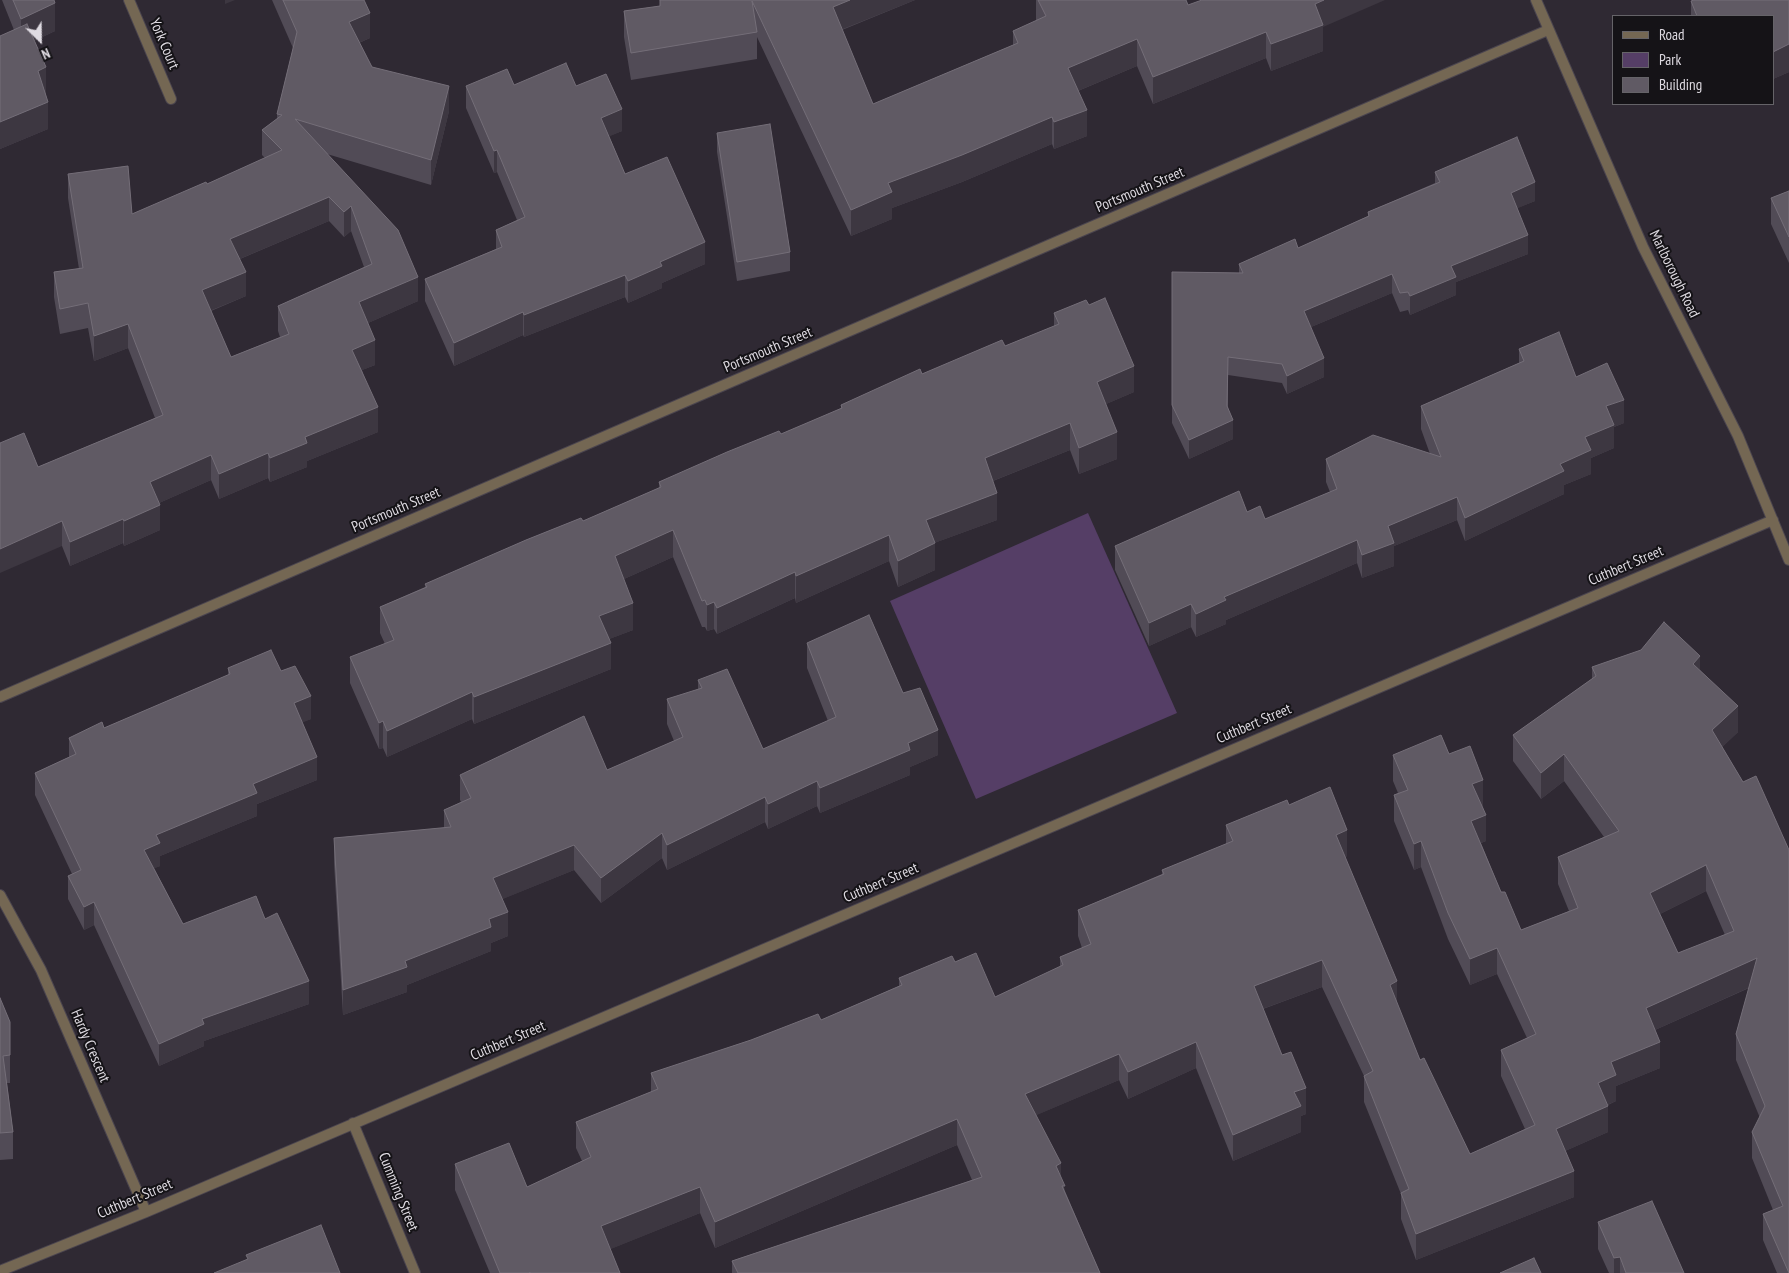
<!DOCTYPE html>
<style>
body{margin:0}
#map{position:relative;width:1789px;height:1273px;overflow:hidden;background:#2f2933;font-family:"PT Sans Narrow",sans-serif}
canvas{display:block}
.legend{position:absolute;left:1612px;top:15px;width:162px;height:90px;box-sizing:border-box;background:#151317;border:1px solid #656368;margin:0;padding:6px 9px;list-style:none;font-size:15px;color:#dedae1}
.legend li{display:flex;align-items:center;gap:10px;height:25px}
.legend b{width:25px;border:1px solid #656368}
.north{position:absolute;left:15px;top:15px;width:50px;height:50px;-webkit-text-stroke:4px #151317;paint-order:stroke;rotate:157deg;font-size:14px;font-weight:700;line-height:20px;text-align:center;color:#dedae1}
.north::after{content:'';display:block;margin:auto;width:18px;height:22px;background:#dedae1;clip-path:polygon(50% 0,100% 100%,50% 72%,0 100%)}
</style>
<div id="map">
<canvas width="1789" height="1273"></canvas>
<ul class="legend">
<li><b style="height:6px;background:#746753"></b>Road</li>
<li><b style="height:14px;background:#553e66"></b>Park</li>
<li><b style="height:14px;background:#605a64"></b>Building</li>
</ul>
<div class="north">N</div>
</div>
<script>
const ctx = document.querySelector('canvas').getContext('2d');
ctx.lineJoin = 'round';
function fillPath(path, color) { ctx.fillStyle = color; ctx.fill(path, 'evenodd'); }
const toPath = rows => new Path2D(rows.map(r => 'M' + r).join(''));
function strokePath(path, color, width, dash) { ctx.strokeStyle = color; ctx.lineWidth = width; ctx.lineCap = dash ? 'butt' : 'round'; ctx.setLineDash(dash || []); ctx.stroke(path); }
function drawText(font, color, halo, rows, align = 'center') {
  ctx.font = font + ' "PT Sans Narrow",sans-serif'; ctx.lineWidth = 4; ctx.setLineDash([]); ctx.textBaseline = 'middle'; ctx.strokeStyle = halo; ctx.fillStyle = color; for (const [text, x, y, turn = 0] of rows) {
    ctx.save(); ctx.translate(x, y); ctx.rotate((+turn || 0) * Math.PI / 180); ctx.textAlign = isNaN(turn) ? turn : align; if (halo) ctx.strokeText(text, 0, 0); ctx.fillText(text, 0, 0); ctx.restore();
  }
}
const green = toPath([
 [1088,513,1177,713,976,799,890,601]
]);
const street = toPath([
 [129,0,171,99],
 [1536,0,1643,247,1738,436,1789,560],
 [0,697,1548,30],
 [0,895,41,970,146,1212],
 [353,1123,415,1273],
 [0,1271,146,1212,1773,520]
]);
const wall = toPath([
 [2,0,54,0,55,31,34,41,46,95,48,129,0,149,0,36,14,30],
 [272,0,364,0,370,38,359,43,372,67,449,111,431,185,327,154,418,301,368,323,375,365,362,370,378,432,307,461,307,467,270,482,268,478,219,499,211,480,159,503,160,530,124,546,123,543,70,566,62,546,38,467,155,418,128,348,94,361,88,328,60,334,54,297,54,272,79,269,68,198,68,174,132,214,207,184,265,158,262,155,262,130,277,119,277,114,293,48],
 [329,221,344,237,351,231,364,267,278,306,278,331,280,337,231,357,211,311,246,296,240,259],
 [660,0,915,0,842,30,873,104,1013,45,1013,31,1036,21,1036,0,1186,0,1188,5,1323,27,1323,51,1271,71,1266,58,1153,104,1137,66,1078,91,1087,136,1054,149,1052,144,962,182,892,208,892,219,851,236,757,37,757,59,631,80,624,37,624,11,660,6],
 [1789,0,1789,72,1773,79,1773,16,1691,16,1691,1],
 [466,86,576,86,622,131,609,136,625,174,705,264,662,283,662,288,628,303,625,297,524,337,523,335,454,366,425,301,425,279,496,249,496,230,517,220,497,172,494,173,466,108],
 [717,133,790,252,790,271,737,281,717,152],
 [1435,172,1535,201,1517,208,1528,254,1456,282,1456,295,1410,315,1408,310,1400,312,1392,293,1311,327,1324,377,1287,394,1282,383,1228,375,1228,407,1233,439,1189,459,1172,423,1172,272,1239,273,1239,264,1298,248,1368,216,1368,212,1435,183],
 [1789,191,1789,263,1771,224,1771,198],
 [1054,313,1134,392,1106,404,1117,459,1079,474,1070,450,993,481,997,520,934,543,935,570,898,587,889,561,796,603,795,598,717,634,714,629,707,631,705,627,702,627,673,557,624,579,633,630,609,639,611,669,474,724,472,719,387,757,383,748,379,749,350,683,350,657,385,644,380,633,380,607,425,587,425,584,583,521,659,488,659,482,781,434,841,409,841,405,922,374,1005,346,1054,326],
 [1519,349,1576,377,1624,423,1614,427,1614,448,1591,458,1591,474,1564,485,1564,494,1465,541,1457,520,1394,546,1394,566,1362,578,1357,563,1226,620,1226,624,1196,637,1191,627,1149,646,1115,570,1115,546,1247,512,1265,519,1330,492,1326,482,1326,459,1430,454,1421,429,1421,406,1519,363],
 [807,643,903,693,938,755,910,767,910,775,820,813,817,806,768,829,765,822,667,870,662,858,601,903,574,870,502,899,508,936,491,943,491,951,407,985,407,992,343,1015,334,863,334,838,444,828,444,810,461,802,460,800,460,775,607,770,674,741,667,724,667,699,698,690,698,680,763,749,828,721,807,668],
 [1592,667,1700,670,1738,732,1722,747,1743,782,1789,1273,1777,1273,1763,1240,1763,1214,1773,1210,1752,1158,1752,1132,1760,1118,1736,1060,1736,1034,1749,988,1655,1030,1660,1068,1616,1086,1616,1101,1608,1105,1608,1132,1565,1151,1574,1197,1416,1260,1401,1219,1401,1194,1364,1102,1364,1076,1322,987,1263,1009,1306,1114,1301,1116,1301,1132,1233,1161,1196,1068,1128,1099,1119,1080,1036,1115,1061,1177,1065,1191,1100,1273,732,1273,732,1261,972,1180,957,1145,715,1248,700,1213,610,1249,620,1273,490,1273,455,1190,455,1164,527,1187,582,1161,576,1148,576,1122,651,1092,651,1073,821,1020,899,986,899,978,955,962,995,997,1060,967,1060,957,1082,948,1078,936,1078,910,1162,874,1162,870,1226,844,1226,825,1289,805,1347,856,1345,857,1397,1004,1420,1060,1470,1154,1525,1129,1501,1076,1501,1050,1527,1038,1497,974,1470,985,1448,939,1421,867,1414,870,1394,821,1394,795,1398,793,1393,781,1393,755,1449,754,1483,806,1482,806,1486,841,1481,843,1501,892,1521,930,1569,911,1558,884,1558,857,1604,837,1564,781,1541,799,1513,761,1513,735,1592,679],
 [1706,891,1725,935,1678,953,1660,914],
 [228,668,281,671,311,719,302,722,317,780,257,804,257,816,160,856,160,866,154,868,183,924,265,919,309,1004,204,1041,204,1046,159,1066,94,925,84,930,68,899,68,876,72,874,35,795,35,773,69,757,69,738,104,728,228,675],
 [0,998,10,1022,10,1083,7,1083,13,1132,13,1159,0,1160],
 [1598,1222,1684,1273,1609,1273,1598,1249]
]);
const shadedWall = toPath([
 [225,0,235,0,225,4],
 [850,0,915,0,833,33,833,7],
 [1324,0,1385,0,1323,27,1323,51,1271,71,1271,44,1315,4],
 [55,3,55,31,21,47,21,19],
 [370,13,370,38,349,47,349,22],
 [1266,32,1266,58,1153,104,1153,77],
 [1137,39,1137,66,1068,95,1068,68],
 [1789,44,1789,72,1773,79,1773,52],
 [46,67,46,95,38,71],
 [449,86,449,111,431,185,431,160],
 [48,102,48,129,0,149,0,122],
 [622,109,622,131,601,140,601,118],
 [1087,110,1087,136,1054,149,1054,122],
 [1052,117,1052,144,962,182,892,208,892,219,851,236,851,210,888,183],
 [497,150,497,172,494,173,494,151],
 [1535,182,1535,201,1511,211,1511,193],
 [329,197,329,221,230,263,230,239],
 [351,206,351,231,344,237,344,212],
 [1528,235,1528,254,1456,282,1456,295,1410,315,1410,296,1451,266],
 [705,242,705,264,662,283,662,288,628,303,628,281,660,262],
 [246,272,246,296,202,314,202,290],
 [1392,274,1392,293,1304,330,1304,311],
 [625,275,625,297,524,337,524,315],
 [418,277,418,301,359,327,359,302],
 [523,312,523,335,454,366,454,343],
 [128,324,128,348,94,361,94,336],
 [375,340,375,365,352,374,352,350],
 [1324,358,1324,377,1287,394,1287,376],
 [1134,366,1134,392,1097,408,1097,382],
 [1624,400,1624,423,1614,427,1614,448,1591,458,1591,474,1564,485,1564,494,1465,541,1465,518,1560,464,1585,437,1606,406],
 [378,407,378,432,307,461,307,467,270,482,270,458,305,437],
 [1233,420,1233,439,1189,459,1189,440],
 [1070,423,1070,450,985,484,985,458],
 [1117,432,1117,459,1079,474,1079,448],
 [268,453,268,478,219,499,219,474],
 [211,455,211,480,150,507,150,482],
 [997,493,997,520,926,546,926,520],
 [1457,497,1457,520,1394,546,1394,566,1362,578,1362,555,1388,526],
 [160,505,160,530,124,546,124,521],
 [123,519,123,543,70,566,70,542],
 [62,521,62,546,0,573,0,549],
 [673,530,673,557,615,583,615,556],
 [889,535,889,561,796,603,796,576],
 [1357,540,1357,563,1226,620,1226,624,1196,637,1196,614,1224,597],
 [935,543,935,570,898,587,898,561],
 [795,572,795,598,717,634,717,608],
 [714,602,714,629,707,631,707,605],
 [633,603,633,630,599,643,599,616],
 [1191,604,1191,627,1149,646,1149,623],
 [611,643,611,669,474,724,474,697],
 [1700,656,1700,682,1693,664],
 [472,692,472,719,387,757,387,731],
 [311,696,311,719,294,726,294,703],
 [1738,706,1738,732,1712,757,1712,730],
 [383,721,383,748,379,749,379,723],
 [938,730,938,755,910,767,910,775,820,813,820,788,908,743],
 [1564,754,1564,781,1541,799,1541,773],
 [317,757,317,780,257,804,257,816,160,856,160,866,144,873,144,850,156,835,253,784],
 [1483,780,1483,806,1472,810,1472,784],
 [817,781,817,806,768,829,768,804],
 [765,797,765,822,667,870,667,845],
 [1486,815,1486,841,1471,847,1471,821],
 [1347,830,1347,856,1336,861,1336,835],
 [662,833,662,858,601,903,601,878],
 [1421,841,1421,867,1414,870,1414,844],
 [574,845,574,870,493,903,493,878],
 [1706,865,1706,891,1650,919,1650,893],
 [94,902,94,925,84,930,84,907],
 [508,912,508,936,491,943,491,951,407,985,407,992,343,1015,343,990,405,961,489,919],
 [1497,948,1497,974,1470,985,1470,959],
 [1757,958,1757,984,1646,1034,1646,1008],
 [1322,960,1322,987,1254,1012,1254,986],
 [309,981,309,1004,204,1041,204,1046,159,1066,159,1044,202,1019],
 [1397,981,1397,1008,1390,985],
 [1196,1042,1196,1068,1128,1099,1128,1072],
 [1660,1042,1660,1068,1616,1086,1616,1101,1598,1109,1598,1083,1611,1062],
 [1119,1054,1119,1080,1025,1120,1025,1094],
 [1306,1088,1306,1114,1301,1116,1301,1132,1233,1161,1233,1135,1294,1092],
 [1608,1106,1608,1132,1556,1155,1556,1129],
 [957,1119,957,1145,715,1248,715,1222],
 [1061,1163,1061,1189,1056,1166],
 [1574,1171,1574,1197,1416,1260,1416,1234],
 [700,1187,700,1213,601,1253,601,1226],
 [1620,1257,1620,1273,1614,1273,1614,1258]
]);
const building = toPath([
 [13,0,54,0,55,3,21,19,13,0],
 [283,0,364,0,370,13,349,22,372,67,449,86,431,160,295,119,398,230,418,277,359,302,375,340,352,350,378,407,305,437,307,443,270,458,268,453,219,474,211,455,150,482,160,505,124,521,123,519,70,542,62,521,0,549,0,443,24,433,38,467,163,415,128,324,94,336,88,303,60,309,54,272,83,268,68,174,128,166,132,214,206,182,207,184,282,150,262,130,282,115,277,114,297,32,283,0],
 [329,197,344,212,351,206,372,264,278,306,289,334,231,357,202,290,246,272,230,239,329,197],
 [660,0,850,0,833,7,873,104,1018,43,1013,31,1046,16,1038,0,1186,0,1188,5,1202,0,1324,0,1315,4,1323,25,1271,44,1266,32,1153,77,1137,39,1068,68,1087,110,1054,122,1052,117,962,155,888,183,892,192,851,210,752,1,757,32,631,53,624,11,660,6,660,0],
 [1694,0,1789,0,1789,44,1773,52,1773,16,1697,16,1691,1,1694,0],
 [27,24,46,67,38,71,48,102,0,122,0,36,27,24],
 [566,63,576,86,606,74,622,109,601,118,625,174,667,157,705,242,660,262,662,266,628,281,625,275,524,315,523,312,454,343,425,279,502,247,496,230,525,217,497,150,494,151,466,86,507,69,514,85,566,63],
 [770,124,790,252,737,262,717,133,770,124],
 [1517,137,1535,182,1511,193,1528,235,1451,266,1456,277,1410,296,1408,292,1400,293,1392,274,1304,311,1324,358,1287,376,1282,364,1228,357,1227,406,1233,420,1189,440,1172,405,1172,272,1243,273,1239,264,1295,239,1298,248,1369,216,1368,212,1440,182,1435,172,1517,137],
 [1789,191,1789,237,1771,198,1789,191],
 [1105,298,1134,366,1097,382,1117,432,1079,448,1070,423,985,458,997,493,926,520,935,543,898,561,889,535,796,576,795,572,717,608,714,602,707,605,705,600,702,601,673,530,615,556,633,603,599,616,611,643,474,697,472,692,387,731,383,721,379,723,350,657,394,640,380,607,427,587,425,584,526,540,581,518,583,521,661,487,659,482,727,452,779,431,781,434,842,408,841,405,920,369,922,374,1002,340,1005,346,1059,324,1054,313,1086,300,1089,305,1105,298],
 [1559,332,1576,377,1607,363,1624,400,1606,406,1614,425,1585,437,1591,450,1560,464,1564,471,1465,518,1457,497,1388,526,1394,543,1362,555,1357,540,1224,597,1226,600,1196,614,1191,604,1149,623,1115,546,1239,491,1247,512,1260,506,1265,519,1337,489,1326,459,1373,435,1441,457,1421,406,1524,361,1519,349,1559,332],
 [869,615,903,693,920,688,938,730,908,743,910,750,820,788,817,781,768,804,765,797,667,845,662,833,601,878,574,845,493,878,508,912,489,919,491,927,405,961,407,967,343,990,334,838,451,827,444,810,471,798,460,775,584,716,607,770,683,737,667,699,702,688,698,680,727,669,763,749,836,717,807,643,869,615],
 [1664,622,1700,656,1693,664,1738,706,1712,730,1743,782,1756,776,1789,850,1789,1273,1763,1214,1783,1206,1752,1132,1765,1106,1736,1034,1757,958,1646,1008,1660,1042,1611,1062,1616,1075,1598,1083,1608,1106,1556,1129,1574,1171,1416,1234,1401,1193,1409,1189,1364,1076,1373,1071,1322,960,1254,986,1282,1055,1291,1052,1306,1088,1294,1092,1301,1106,1233,1135,1196,1042,1128,1072,1119,1054,1025,1094,1061,1163,1056,1166,1065,1186,1062,1186,1100,1273,738,1273,732,1261,982,1177,957,1119,715,1222,700,1187,601,1226,620,1273,530,1273,530,1272,529,1273,500,1273,455,1164,509,1143,527,1187,591,1157,576,1122,658,1089,651,1073,751,1040,818,1014,821,1020,902,985,899,978,952,956,955,962,976,953,995,997,1063,965,1060,957,1091,944,1078,910,1164,874,1162,870,1233,841,1226,825,1287,800,1289,805,1330,787,1347,830,1336,835,1397,981,1390,985,1420,1060,1424,1058,1470,1154,1535,1125,1501,1050,1536,1034,1497,948,1470,959,1448,913,1421,841,1414,844,1394,795,1408,790,1393,755,1441,735,1449,754,1470,746,1483,780,1472,784,1486,815,1471,821,1501,892,1505,892,1521,930,1578,908,1558,857,1619,831,1564,754,1541,773,1513,735,1596,676,1592,667,1641,650,1664,622],
 [1706,865,1734,931,1678,953,1650,893,1706,865],
 [271,650,281,671,295,666,311,696,294,703,317,757,253,784,257,793,156,835,160,843,144,850,183,924,256,896,265,919,277,913,309,981,202,1019,204,1024,159,1044,94,902,84,907,68,876,81,870,35,773,76,754,69,738,102,722,104,728,230,674,228,668,271,650],
 [0,998,10,1022,10,1055,3,1056,13,1132,0,1133,0,998],
 [1652,1201,1684,1273,1626,1273,1620,1257,1614,1258,1598,1222,1652,1201],
 [321,1225,340,1273,214,1273,248,1259,246,1255,321,1225],
 [1534,1258,1541,1273,1500,1273,1534,1258]
]);
const streetNames = [
 ["York Court",164,44,67],
 ["Portsmouth Street",1140,190,-23],
 ["Marlborough Road",1674,274,64],
 ["Portsmouth Street",768,350,-23],
 ["Portsmouth Street",396,510,-23],
 ["Cuthbert Street",1626,566,-23],
 ["Cuthbert Street",1254,724,-23],
 ["Cuthbert Street",881,883,-23],
 ["Cuthbert Street",508,1041,-23],
 ["Hardy Crescent",90,1046,67],
 ["Cumming Street",398,1192,68],
 ["Cuthbert Street",135,1199,-23]
];
fillPath(green, '#553e66');
strokePath(street, '#4b454f', 12);
strokePath(street, '#746753', 10);
fillPath(wall, '#514b56');
fillPath(shadedWall, '#3d3741');
fillPath(building, '#605a64');
strokePath(building, '#746e78', 1);
drawText('15px', '#dedae1', '#151317', streetNames);
</script>
